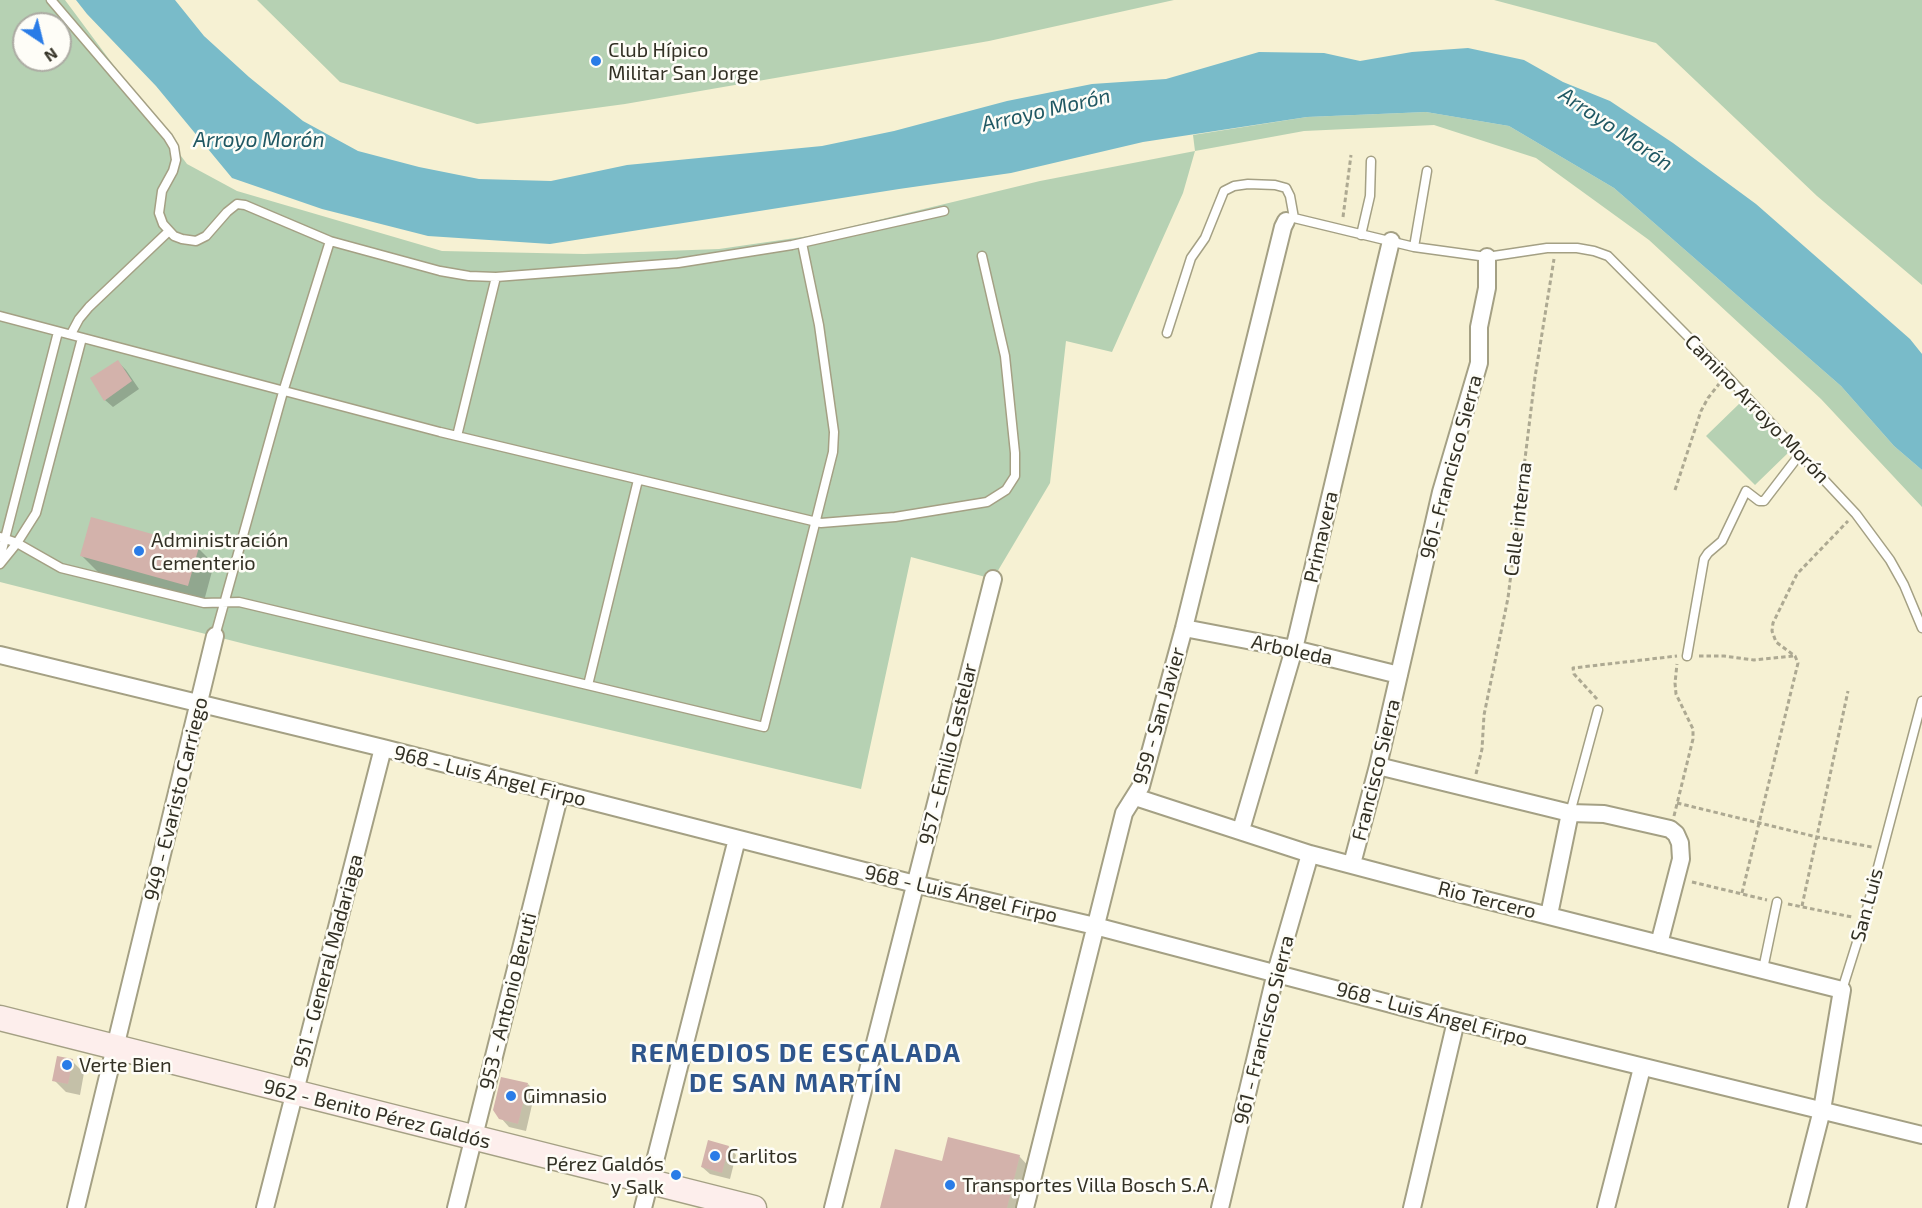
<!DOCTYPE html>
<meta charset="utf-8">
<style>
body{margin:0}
#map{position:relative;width:1922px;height:1208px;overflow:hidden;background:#f6f1d3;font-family:"Exo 2",sans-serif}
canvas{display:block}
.north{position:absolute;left:12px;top:12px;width:60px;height:60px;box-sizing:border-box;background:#fefdf7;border:2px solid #acaba3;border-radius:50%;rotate:145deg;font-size:16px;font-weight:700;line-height:24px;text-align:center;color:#323024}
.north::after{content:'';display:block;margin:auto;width:21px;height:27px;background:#2a7ce7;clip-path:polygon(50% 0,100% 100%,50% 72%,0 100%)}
</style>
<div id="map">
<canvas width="1922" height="1208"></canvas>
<div class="north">N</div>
</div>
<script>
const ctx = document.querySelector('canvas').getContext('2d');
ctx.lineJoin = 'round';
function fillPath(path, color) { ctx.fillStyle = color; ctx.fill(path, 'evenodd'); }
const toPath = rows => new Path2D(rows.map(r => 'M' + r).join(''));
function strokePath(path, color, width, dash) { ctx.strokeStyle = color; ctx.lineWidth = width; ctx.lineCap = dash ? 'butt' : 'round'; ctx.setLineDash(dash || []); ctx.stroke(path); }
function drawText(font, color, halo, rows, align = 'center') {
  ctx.font = font + ' "Exo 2",sans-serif'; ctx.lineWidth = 5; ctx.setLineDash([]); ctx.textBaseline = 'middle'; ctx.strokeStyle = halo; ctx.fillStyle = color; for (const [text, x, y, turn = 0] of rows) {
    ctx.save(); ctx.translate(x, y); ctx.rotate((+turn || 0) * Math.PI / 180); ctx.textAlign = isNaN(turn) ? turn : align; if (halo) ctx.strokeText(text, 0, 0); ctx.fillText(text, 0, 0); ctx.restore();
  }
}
const green = toPath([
 [0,0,65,0,187,164,237,191,442,251,584,254,719,249,816,235,1040,181,1195,151,1193,135,1307,117,1426,112,1509,126,1614,188,1841,386,1894,446,1922,470,1922,507,1821,399,1649,240,1536,158,1434,125,1304,131,1195,151,1183,193,1112,352,1066,341,1050,483,993,579,911,557,861,789,253,646,0,582],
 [24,24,60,24,60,60,24,60],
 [257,0,1174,0,989,41,625,104,477,124,340,82],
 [1494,0,1922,0,1922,285,1817,196,1656,43],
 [1741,402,1790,451,1755,485,1706,436]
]);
const water = toPath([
 [76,0,175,0,204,36,249,77,303,121,358,151,419,167,479,179,551,181,627,165,822,146,894,131,1007,101,1092,84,1166,79,1259,52,1324,53,1360,61,1412,52,1468,48,1524,60,1563,82,1610,101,1673,143,1756,204,1910,339,1922,354,1922,470,1894,446,1841,386,1614,188,1509,126,1426,112,1307,117,1143,142,1011,173,899,189,550,244,428,236,322,209,232,178,156,86,87,14]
]);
const shadow = toPath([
 [118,362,126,370,139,389,113,407,105,400],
 [198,548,214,564,204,601,98,572,82,556],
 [72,1061,84,1073,80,1095,66,1092,54,1080],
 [528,1084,535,1092,526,1131,509,1127,501,1118],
 [729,1147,736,1155,730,1179,710,1174,702,1167],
 [1019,1156,1035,1173,1027,1208,882,1208,944,1163]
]);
const building = toPath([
 [118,360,132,381,104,401,90,378],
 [91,517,199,547,188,586,80,556],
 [57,1056,73,1059,68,1084,52,1081],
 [501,1077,528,1083,518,1124,499,1119,493,1110],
 [948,1137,1020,1155,1007,1208,880,1208,895,1149,942,1161],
 [708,1140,729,1146,722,1173,701,1167]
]);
const path = toPath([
 [1343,217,1351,155],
 [1675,490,1701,411,1708,398,1719,384],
 [1699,656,1724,656,1754,660,1793,656],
 [1597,699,1574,674,1573,668,1677,656],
 [1476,774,1482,749,1484,715,1508,598,1535,377,1554,259],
 [1677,803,1817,837,1872,847],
 [1674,816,1693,739,1693,729,1676,694,1675,683,1677,664],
 [1692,882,1767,900],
 [1742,893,1798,663,1795,656,1776,642,1772,631,1773,623,1797,574,1848,521],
 [1788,904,1852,917],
 [1802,906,1848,691]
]);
const lane = toPath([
 [51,0,168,137,174,147,176,160,173,171,162,191,159,213,163,224,174,236,182,239,196,241,206,236,227,212,237,204,245,205,330,241,283,392,215,636],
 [1286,221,1294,218,1414,247,1487,257,1547,248,1577,248,1594,251,1608,256,1726,375,1856,514,1890,560,1904,585,1922,628],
 [1361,235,1370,196,1371,161],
 [330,241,440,271,469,276,496,277,678,263,792,245,944,211],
 [1414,247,1427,171],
 [0,316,440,432,821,523,895,517,987,502,1006,490,1015,476,1015,453,1005,356,982,256],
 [1167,333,1191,258,1205,238,1224,191,1234,186,1248,184,1275,185,1286,188,1290,196,1294,218],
 [71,334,79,319,89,307,169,231],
 [457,436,496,277],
 [0,537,17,543,61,568,204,603,239,602,764,727,833,452,834,432,819,325,802,243],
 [0,558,58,332],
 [0,564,17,543,36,513,82,338],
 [1687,656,1704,559,1708,553,1722,541,1746,491,1759,501,1764,501,1800,454],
 [588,685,638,480],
 [1570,813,1598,710],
 [1763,969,1777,902],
 [1842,990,1864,920,1922,701]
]);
const street = toPath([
 [1184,628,1294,649,1399,675],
 [0,655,383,748,915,884,1095,926,1456,1021,1922,1135],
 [1378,766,1570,813,1604,814,1670,829,1676,834,1680,843,1681,859,1659,944],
 [1135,797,1310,854,1454,892,1842,990,1822,1110,1797,1208],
 [1241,830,1294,649,1391,241],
 [1352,864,1378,766,1441,492,1479,363,1479,327,1487,288,1487,257],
 [1549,915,1570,813],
 [76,1208,215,636],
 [265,1208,383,748],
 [456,1208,560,793],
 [643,1208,737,839],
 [833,1208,993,579],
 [1025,1208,1124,813,1141,786,1184,628,1283,227,1286,221],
 [1220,1208,1276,972,1310,854],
 [1412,1208,1456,1021],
 [1606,1208,1642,1068]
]);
const secondary = toPath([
 [0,1018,754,1208]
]);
const markers = [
 [596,61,6,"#2a7ce7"],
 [139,551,6,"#2a7ce7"],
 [67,1065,6,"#2a7ce7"],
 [511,1096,6,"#2a7ce7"],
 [715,1156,6,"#2a7ce7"],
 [676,1175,6,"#2a7ce7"],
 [950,1185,6,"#2a7ce7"]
];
const poiNames = [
 ["Club Hípico",608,50],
 ["Militar San Jorge",608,73],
 ["Administración",151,540],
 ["Cementerio",151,563],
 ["Verte Bien",79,1065],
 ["Gimnasio",523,1096],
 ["Carlitos",727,1156],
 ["Pérez Galdós",664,1164,"right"],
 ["y Salk",664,1187,"right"],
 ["Transportes Villa Bosch S.A.",962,1185]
];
const streetNames = [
 ["Camino Arroyo Morón",1757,409,46],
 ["961- Francisco Sierra",1451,467,-75],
 ["Calle interna",1518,519,-83],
 ["Primavera",1321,537,-77],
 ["Arboleda",1292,650,12],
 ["959 - San Javier",1159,716,-74],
 ["957 - Emilio Castelar",948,754,-76],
 ["Francisco Sierra",1376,770,-76],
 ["968 - Luis Ángel Firpo",490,776,14],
 ["949 - Evaristo Carriego",176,799,-76],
 ["968 - Luis Ángel Firpo",961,894,13],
 ["Rio Tercero",1487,900,14],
 ["San Luis",1867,905,-75],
 ["951 - General Madariaga",328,961,-75],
 ["953 - Antonio Beruti",508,1001,-76],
 ["968 - Luis Ángel Firpo",1432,1014,15],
 ["961 - Francisco Sierra",1264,1030,-76],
 ["962 - Benito Pérez Galdós",377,1114,14]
];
const waterNames = [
 ["Arroyo Morón",1046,110,-13],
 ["Arroyo Morón",1616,129,34],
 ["Arroyo Morón",259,140]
];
const districtNames = [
 ["REMEDIOS DE ESCALADA",796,1053],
 ["DE SAN MARTÍN",796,1083]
];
fillPath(green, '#b6d1b3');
fillPath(water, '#79bbc9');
fillPath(shadow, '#0003');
fillPath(building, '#d3b2ab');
strokePath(lane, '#a4a084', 11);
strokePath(street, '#a4a084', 20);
strokePath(secondary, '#a4a084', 27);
strokePath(path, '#ada992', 3, [4.5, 3]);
strokePath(lane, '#fff', 8);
strokePath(street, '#fff', 16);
strokePath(secondary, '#fdeeec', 24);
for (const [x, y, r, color] of markers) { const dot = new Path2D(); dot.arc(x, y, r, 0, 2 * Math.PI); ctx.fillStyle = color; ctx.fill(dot); strokePath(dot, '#fefdf7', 2); }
drawText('20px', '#323024', '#fefdf7', poiNames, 'left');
drawText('20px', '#323024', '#fefdf7', streetNames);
drawText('italic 21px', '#205863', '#fefdf7', waterNames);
ctx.letterSpacing = '1.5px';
drawText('bold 26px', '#2e558c', '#fefdf7', districtNames);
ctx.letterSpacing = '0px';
</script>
